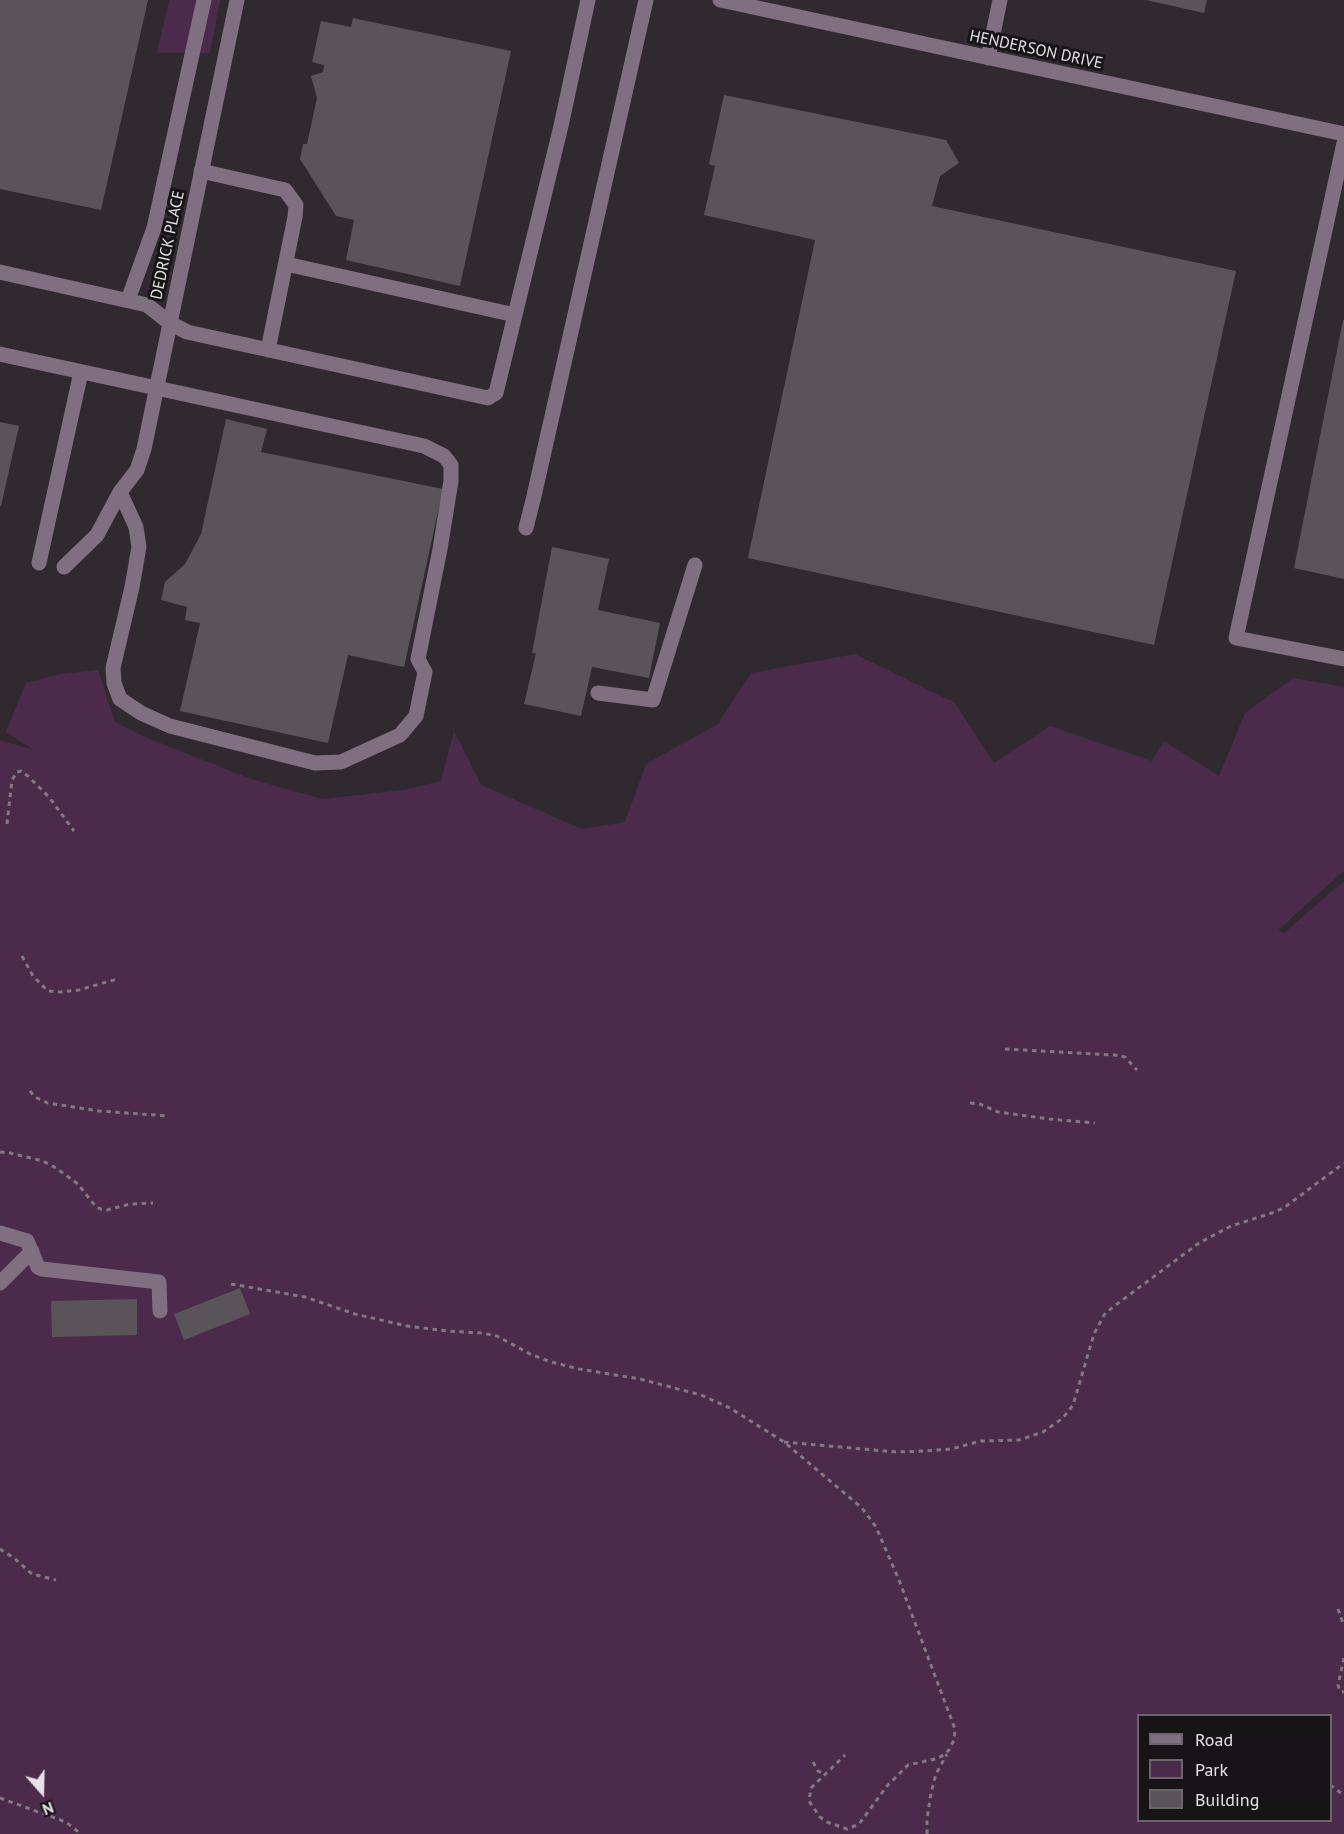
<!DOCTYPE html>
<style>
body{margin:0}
#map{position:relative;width:1344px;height:1834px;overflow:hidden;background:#302a30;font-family:"PT Sans",sans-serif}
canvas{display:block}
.legend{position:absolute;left:1137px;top:1714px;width:195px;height:108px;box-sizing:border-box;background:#161416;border:2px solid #696669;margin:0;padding:8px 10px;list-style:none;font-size:18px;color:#e5e1e5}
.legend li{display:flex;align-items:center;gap:12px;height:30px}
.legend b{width:30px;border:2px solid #696669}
.north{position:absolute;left:12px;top:1762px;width:60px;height:60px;-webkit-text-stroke:4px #161416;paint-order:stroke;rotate:160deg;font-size:16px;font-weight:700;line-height:24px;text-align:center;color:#e5e1e5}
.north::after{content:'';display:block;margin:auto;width:21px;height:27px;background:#e5e1e5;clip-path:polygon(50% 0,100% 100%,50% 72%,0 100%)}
</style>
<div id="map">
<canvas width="1344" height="1834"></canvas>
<ul class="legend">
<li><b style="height:8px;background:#806e81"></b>Road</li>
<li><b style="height:16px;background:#4b2a4c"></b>Park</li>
<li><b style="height:16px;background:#5a545a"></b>Building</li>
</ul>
<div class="north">N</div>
</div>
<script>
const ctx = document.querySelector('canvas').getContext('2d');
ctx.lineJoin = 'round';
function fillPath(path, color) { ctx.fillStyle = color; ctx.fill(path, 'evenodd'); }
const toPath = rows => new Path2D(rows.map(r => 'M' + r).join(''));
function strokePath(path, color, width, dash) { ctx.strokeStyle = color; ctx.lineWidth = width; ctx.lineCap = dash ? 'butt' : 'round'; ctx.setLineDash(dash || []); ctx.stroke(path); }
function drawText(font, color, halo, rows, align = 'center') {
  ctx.font = font + ' "PT Sans",sans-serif'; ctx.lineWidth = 6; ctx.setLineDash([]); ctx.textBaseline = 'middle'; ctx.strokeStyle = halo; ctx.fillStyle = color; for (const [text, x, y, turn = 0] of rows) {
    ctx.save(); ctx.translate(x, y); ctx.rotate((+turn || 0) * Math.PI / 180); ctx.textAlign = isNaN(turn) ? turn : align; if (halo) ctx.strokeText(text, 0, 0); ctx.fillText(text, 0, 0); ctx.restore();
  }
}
const green = toPath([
 [169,0,220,0,210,53,157,53],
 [855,654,955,703,994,763,1050,726,1152,761,1164,741,1219,776,1245,713,1293,678,1344,687,1344,871,1278,930,1284,933,1344,881,1344,1834,0,1834,0,740,34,750,6,732,26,683,60,674,98,670,115,722,145,737,251,779,323,799,403,790,441,781,454,731,481,785,582,829,625,822,646,764,718,724,751,673],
 [1138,1716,1330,1716,1330,1820,1138,1820]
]);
const building = toPath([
 [0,0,148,0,101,210,0,189],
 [1146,0,1207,0,1204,13],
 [353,18,511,51,460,286,346,260,354,220,336,216,300,159,303,144,307,144,317,98,311,76,323,72,324,65,312,62,321,21,351,27],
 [724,95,946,140,959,163,940,176,932,206,1236,271,1154,645,748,558,815,240,704,215,715,166,709,164],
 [1343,320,1344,320,1344,579,1294,568],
 [226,419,267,429,261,452,443,489,404,667,348,655,328,743,180,711,200,623,185,620,187,607,161,600,165,582,185,564,201,534],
 [0,422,19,426,1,506,0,506],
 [552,547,609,559,598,610,660,623,649,678,592,667,581,716,524,704,536,653,532,653],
 [240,1288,250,1314,184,1340,174,1314],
 [137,1299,137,1335,52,1337,51,1301]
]);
const path = toPath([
 [7,824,12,780,17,772,21,771,29,777,49,797,74,831],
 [22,956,33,976,48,991,60,992,79,990,117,979],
 [1005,1049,1115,1055,1125,1057,1137,1070],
 [30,1091,35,1097,48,1103,99,1111,168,1116],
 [970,1103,980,1104,998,1112,1049,1119,1095,1123],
 [0,1152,10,1153,43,1161,56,1168,78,1184,96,1207,101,1209,107,1210,130,1204,153,1203],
 [231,1284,305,1297,355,1314,407,1326,447,1331,482,1333,497,1336,530,1354,551,1362,579,1369,640,1379,701,1395,730,1408,784,1442,862,1508,876,1527,899,1580,955,1729,954,1740,949,1750,942,1756,935,1759,908,1765,887,1786,859,1824,847,1829,827,1822,820,1817,809,1801,811,1788,845,1755],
 [784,1442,896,1452,925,1451,951,1449,981,1441,1019,1440,1043,1432,1063,1418,1073,1405,1094,1334,1104,1315,1113,1307,1199,1243,1231,1226,1275,1212,1285,1207,1344,1163],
 [0,1549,14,1558,32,1574,56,1580],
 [1338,1609,1344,1626],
 [1344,1658,1338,1685,1340,1691,1344,1692],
 [813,1762,818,1771,825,1774],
 [1330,1785,1341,1793],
 [0,1798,66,1822,81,1834],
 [927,1834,927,1819,931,1793,936,1774,947,1754]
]);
const minor = toPath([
 [720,0,1344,134],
 [988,58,1000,0],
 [1344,143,1236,638,1344,659],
 [201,171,285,190,296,205,295,217,268,350],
 [286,264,515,315],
 [0,272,147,305,170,323,187,332,488,398,496,393,561,126,588,0],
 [128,300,154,228,204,0],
 [0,354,424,446,444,456,451,465,451,481,440,549,418,659,425,672,416,716,400,735,341,762,315,763,170,726,141,713,120,699,114,683,113,668,132,587,139,547,136,527,120,492],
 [526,528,534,496,646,0],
 [39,563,81,372],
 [64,567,97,535,120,492,137,470,144,449,237,0],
 [598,693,653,700,695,565],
 [0,1233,27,1241,38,1267,42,1269,159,1282,160,1311],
 [0,1283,32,1251]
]);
const streetNames = [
 ["HENDERSON DRIVE",1036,50,12],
 ["DEDRICK PLACE",168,245,-78]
];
fillPath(green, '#4b2a4c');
fillPath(building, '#5a545a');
strokePath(path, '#7f7a7f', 3, [4.5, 4.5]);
strokePath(minor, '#806e81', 15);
drawText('16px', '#e5e1e5', '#161416', streetNames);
</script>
